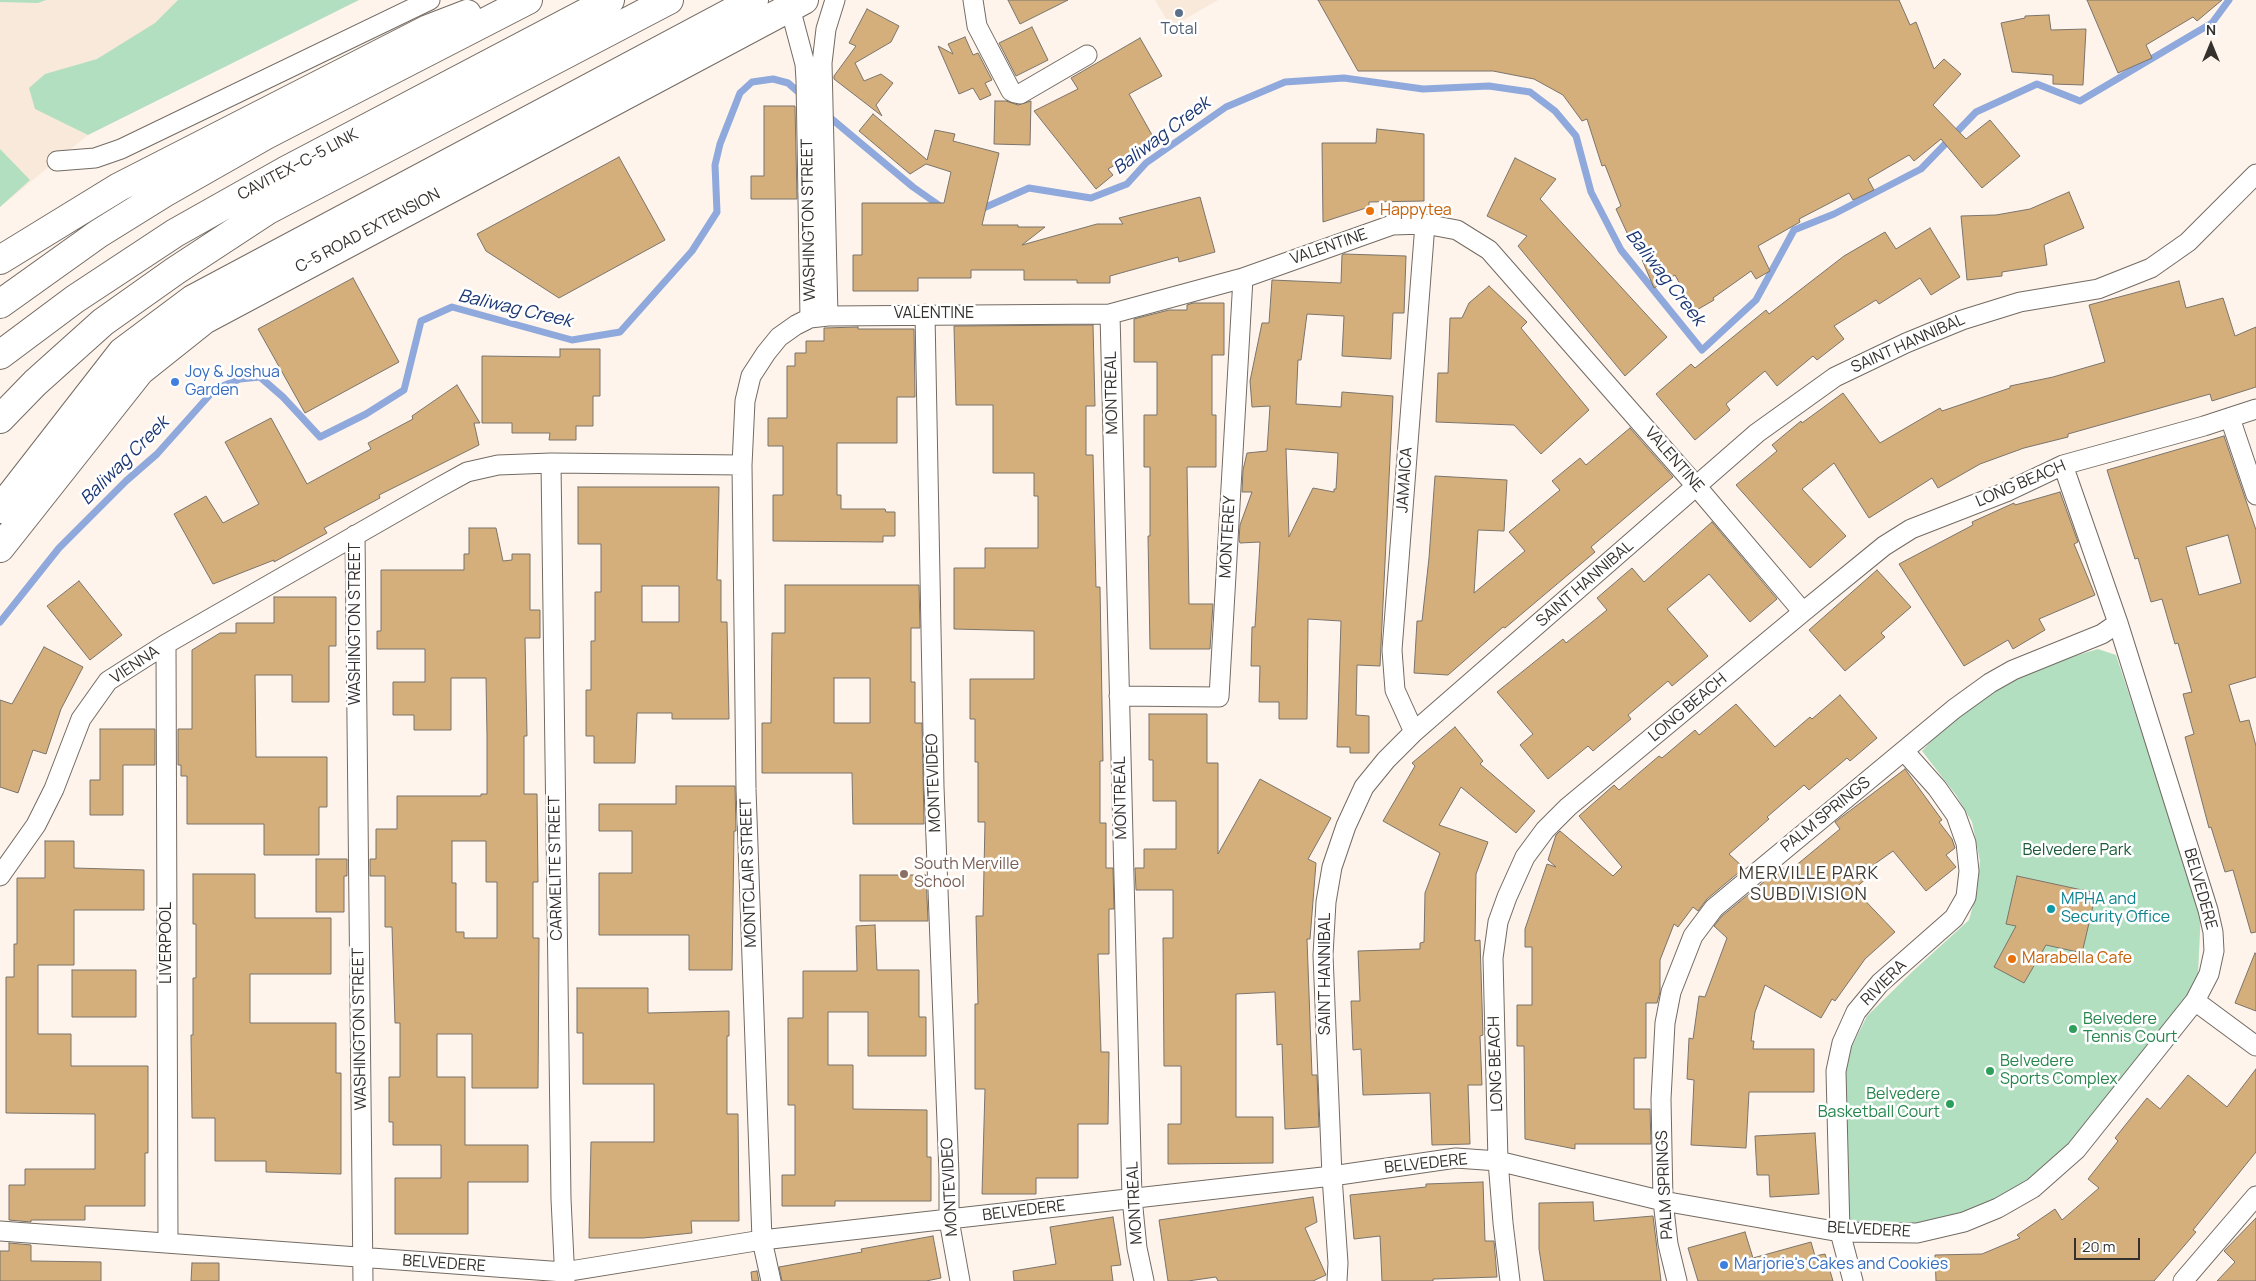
<!DOCTYPE html>
<meta charset="utf-8">
<style>
body{margin:0}
#map{position:relative;width:2256px;height:1281px;overflow:hidden;background:#fef4eb;font-family:Manrope,sans-serif}
canvas{display:block}
.north{position:absolute;left:2186px;top:20px;width:50px;height:50px;-webkit-text-stroke:4px #fff;paint-order:stroke;rotate:0deg;font-size:14px;font-weight:700;line-height:20px;text-align:center;color:#35312e}
.north::after{content:'';display:block;margin:auto;width:18px;height:22px;background:#35312e;clip-path:polygon(50% 0,100% 100%,50% 72%,0 100%)}
.scale{position:absolute;left:2074px;top:1238px;width:66px;height:22px;box-sizing:border-box;border:2px solid #35312e;border-top:0;padding-left:6px;font-size:15px;line-height:18px;white-space:nowrap;color:#35312e;-webkit-text-stroke:4px #fff;paint-order:stroke}
</style>
<div id="map">
<canvas width="2256" height="1281"></canvas>
<div class="north">N</div>
<div class="scale">20 m</div>
</div>
<script>
const ctx = document.querySelector('canvas').getContext('2d');
ctx.lineJoin = 'round';
function fillPath(path, color) { ctx.fillStyle = color; ctx.fill(path, 'evenodd'); }
const toPath = rows => new Path2D(rows.map(r => 'M' + r).join(''));
function strokePath(path, color, width, dash) { ctx.strokeStyle = color; ctx.lineWidth = width; ctx.lineCap = dash ? 'butt' : 'round'; ctx.setLineDash(dash || []); ctx.stroke(path); }
function drawText(font, color, halo, rows, align = 'center') {
  ctx.font = font + ' Manrope,sans-serif'; ctx.lineWidth = 5; ctx.setLineDash([]); ctx.textBaseline = 'middle'; ctx.strokeStyle = halo; ctx.fillStyle = color; for (const [text, x, y, turn = 0] of rows) {
    ctx.save(); ctx.translate(x, y); ctx.rotate((+turn || 0) * Math.PI / 180); ctx.textAlign = isNaN(turn) ? turn : align; if (halo) ctx.strokeText(text, 0, 0); ctx.fillText(text, 0, 0); ctx.restore();
  }
}
const built = toPath([
 [0,0,359,0,88,135,0,207],
 [1155,0,1218,0,1171,27]
]);
const green = toPath([
 [0,0,46,0,38,3,0,2],
 [178,0,359,0,88,135,35,109,29,88,45,74,97,59,155,23],
 [0,149,30,180,0,207],
 [2098,649,2116,655,2201,912,2198,974,2183,1007,2089,1129,2019,1190,1953,1221,1899,1225,1849,1224,1844,1087,1848,1054,1867,1016,1913,971,1969,920,1977,891,1980,861,1972,822,1956,795,1922,751,1979,691,2061,660]
]);
const stream = toPath([
 [827,115,913,187,943,208],
 [979,210,1029,188,1091,198,1127,184,1146,163,1226,107,1285,82,1344,78,1423,89,1489,86,1530,92,1555,111,1576,136,1591,192,1621,250,1702,350,1756,300,1794,230,1834,214,1921,169,1976,112,2037,84,2080,101,2212,23,2229,0],
 [0,622,59,548,126,481,157,454,215,389,240,379,260,377,283,397,320,437,366,414,404,390,421,321,452,307,572,340,620,332,692,251,717,212,715,165,720,144,740,93,752,82,773,79,788,83,803,96]
]);
const building = toPath([
 [1008,0,1068,0,1020,24,1008,0],
 [1318,0,1899,0,1910,25,1916,22,1934,69,1944,59,1961,74,1933,105,1966,139,1990,120,2020,156,1982,188,1941,139,1914,161,1909,155,1868,179,1874,190,1853,200,1849,193,1799,219,1800,222,1758,246,1770,271,1756,279,1751,271,1713,298,1714,300,1695,311,1675,275,1654,288,1632,236,1629,237,1616,209,1621,206,1605,165,1602,166,1587,119,1582,121,1563,95,1534,79,1493,71,1358,71,1318,0],
 [2087,0,2222,0,2197,21,2193,17,2146,45,2152,58,2118,73,2087,0],
 [867,9,899,26,891,42,855,63,864,81,881,74,893,83,876,105,882,116,834,79,834,76,856,46,849,43,867,9],
 [2049,15,2051,30,2086,29,2083,85,2053,84,2053,75,2012,72,2001,23,2025,18,2025,16,2049,15],
 [1032,27,1048,60,1016,76,999,43,1032,27],
 [965,37,973,55,978,53,992,80,985,83,991,95,980,100,973,88,959,94,938,46,953,54,948,44,965,37],
 [1140,38,1162,76,1129,94,1156,142,1108,169,1113,175,1096,189,1034,111,1078,89,1071,78,1140,38],
 [995,101,1006,101,1018,105,1031,101,1030,145,994,144,995,101],
 [764,106,795,106,797,199,751,199,751,176,764,176,764,106],
 [873,114,927,160,935,130,955,134,953,141,999,153,982,225,1018,225,1018,227,1045,227,1022,245,1097,224,1123,224,1119,218,1200,197,1215,252,1179,262,1178,257,1110,276,1110,283,1077,283,1077,280,1024,280,1024,270,971,270,971,278,918,278,918,291,853,291,853,255,862,255,862,203,944,203,951,172,926,164,910,174,859,131,873,114],
 [1377,129,1424,134,1424,201,1369,202,1369,207,1323,222,1322,143,1376,143,1377,129],
 [619,157,665,240,559,298,486,251,477,234,619,157],
 [1515,158,1556,179,1540,199,1667,337,1625,376,1518,246,1527,236,1487,216,1515,158],
 [2069,192,2084,228,2044,245,2047,265,2002,272,2002,276,1967,280,1961,216,1996,215,2030,209,2069,192],
 [1930,228,1960,277,1931,295,1920,278,1879,304,1876,300,1834,326,1844,339,1817,360,1813,356,1777,386,1765,371,1726,404,1730,410,1695,440,1656,394,1691,364,1695,368,1766,310,1769,314,1844,256,1885,232,1896,249,1930,228],
 [1344,254,1406,256,1404,313,1393,313,1391,359,1342,356,1344,316,1307,314,1301,360,1298,360,1296,404,1341,407,1342,392,1393,396,1380,666,1357,665,1356,715,1369,716,1369,753,1350,753,1350,747,1337,747,1341,621,1308,619,1307,719,1279,719,1279,702,1259,702,1260,666,1251,666,1252,627,1255,627,1260,542,1240,543,1239,540,1240,525,1252,492,1242,492,1243,470,1247,453,1267,451,1270,406,1252,407,1250,381,1262,323,1269,323,1272,280,1341,283,1342,255,1344,254],
 [1286,449,1338,453,1336,489,1334,489,1334,492,1313,488,1289,537,1286,449],
 [353,278,399,362,305,413,258,329,353,278],
 [2179,281,2186,308,2223,298,2235,336,2256,327,2256,387,2212,401,2210,394,2068,434,2068,437,2024,448,1980,464,1938,488,1932,478,1869,518,1834,463,1802,489,1846,536,1810,568,1736,485,1777,451,1772,445,1801,421,1802,423,1843,393,1880,443,1940,408,1942,411,2010,388,2010,386,2053,377,2105,362,2089,305,2179,281],
 [1489,286,1527,322,1521,328,1589,410,1541,454,1514,425,1436,422,1438,373,1448,373,1450,318,1462,318,1469,303,1489,286],
 [1193,303,1224,303,1224,355,1212,355,1212,415,1216,415,1216,467,1187,467,1189,604,1213,604,1210,649,1150,649,1148,536,1150,536,1150,467,1144,467,1144,415,1157,415,1157,362,1134,362,1134,319,1169,310,1187,310,1187,305,1193,303],
 [1093,325,1095,406,1086,406,1086,455,1093,455,1096,587,1100,587,1103,761,1100,761,1100,823,1106,823,1106,868,1113,868,1114,909,1109,909,1109,954,1098,954,1101,1052,1109,1052,1108,1124,1078,1124,1078,1178,1036,1178,1036,1194,982,1194,985,1089,975,1089,975,1004,978,1004,976,916,983,916,985,822,978,822,978,762,975,762,975,719,970,719,970,679,1034,679,1034,631,954,629,954,568,985,568,985,548,1038,548,1038,496,1034,496,1034,473,993,473,993,405,956,405,954,326,1093,325],
 [858,327,858,329,914,329,915,397,897,397,897,443,837,443,837,495,841,495,841,509,885,509,886,512,895,512,895,536,883,536,883,542,773,541,773,495,783,495,783,446,768,446,768,418,787,418,787,366,795,366,795,353,806,353,806,341,824,341,824,328,858,327],
 [560,349,600,349,600,396,593,396,593,426,576,426,576,440,549,440,550,433,512,433,512,423,482,423,482,356,560,357,560,349],
 [457,385,480,423,474,423,479,445,379,495,380,498,324,528,327,533,274,562,274,560,213,584,174,514,206,496,223,523,259,504,225,442,271,418,307,484,371,449,368,443,413,419,412,416,457,385],
 [1630,428,1673,477,1591,547,1595,552,1505,628,1503,627,1448,675,1414,673,1417,621,1422,621,1429,558,1435,476,1507,480,1504,531,1478,530,1474,593,1525,551,1509,532,1560,490,1552,481,1580,458,1586,465,1630,428],
 [2224,436,2256,530,2256,677,2229,685,2240,722,2249,720,2256,746,2256,932,2251,933,2233,870,2225,872,2211,827,2209,828,2185,737,2194,734,2183,694,2192,692,2178,643,2175,644,2162,599,2151,602,2138,558,2135,559,2107,470,2224,436],
 [2228,535,2241,583,2199,595,2186,547,2228,535],
 [578,487,719,487,717,580,721,580,721,622,727,622,729,719,672,719,672,713,637,713,635,763,594,763,594,736,586,736,586,690,591,690,591,641,595,641,595,592,601,592,601,544,578,544,578,487],
 [642,586,679,586,679,622,642,622,642,586],
 [2060,492,2078,542,2074,544,2095,595,2039,619,2045,630,2013,649,2008,640,1964,666,1899,564,1973,525,1972,522,2014,503,2015,505,2060,492],
 [1712,522,1777,599,1750,622,1709,574,1667,609,1708,656,1672,686,1668,681,1628,715,1631,719,1593,751,1588,746,1548,779,1520,745,1533,734,1497,692,1563,639,1566,643,1607,610,1597,598,1632,568,1644,582,1712,522],
 [469,528,496,528,503,561,512,560,512,554,530,554,530,610,540,610,540,638,525,638,527,736,524,736,524,794,537,794,538,882,533,882,533,938,539,938,538,1088,472,1088,472,1034,437,1034,437,1077,465,1077,465,1145,528,1145,528,1182,468,1182,468,1234,395,1234,395,1178,441,1178,441,1145,393,1145,393,1122,389,1122,389,1077,400,1077,400,1023,395,1023,392,927,385,927,385,876,370,876,370,859,376,859,376,829,397,829,397,796,481,796,481,794,487,794,487,736,486,678,451,678,451,730,414,730,414,715,393,715,393,682,425,682,425,649,377,649,377,631,381,631,381,570,464,570,464,554,469,554,469,528],
 [452,841,486,841,486,882,497,882,497,938,464,938,464,932,456,932,456,883,452,883,452,841],
 [1877,570,1911,607,1881,633,1885,637,1845,671,1809,630,1877,570],
 [79,581,122,635,90,660,47,606,79,581],
 [785,585,919,585,920,628,911,628,911,682,915,682,915,723,922,723,924,824,853,824,852,773,762,773,762,723,771,723,772,633,785,633,785,585],
 [834,678,870,678,870,723,834,723,834,678],
 [274,597,336,597,336,646,329,646,329,702,292,702,292,675,255,675,256,757,327,757,327,807,319,807,319,855,264,855,264,824,187,824,187,776,181,776,181,765,178,765,178,729,192,729,192,650,220,633,236,633,236,623,274,623,274,597],
 [44,647,83,667,61,709,46,754,33,750,18,793,0,787,0,700,12,704,44,647],
 [1840,695,1877,738,1850,761,1847,758,1809,790,1804,785,1767,817,1769,819,1729,854,1744,868,1707,899,1698,911,1693,907,1678,927,1674,924,1660,960,1660,992,1657,1003,1646,1003,1646,1058,1634,1058,1634,1109,1650,1109,1651,1144,1575,1144,1575,1149,1525,1139,1524,1046,1517,1046,1517,1005,1532,1005,1532,947,1525,947,1525,929,1547,864,1556,867,1548,860,1556,835,1560,831,1613,876,1622,867,1579,816,1614,785,1619,790,1659,756,1662,758,1695,730,1699,735,1736,704,1775,747,1810,717,1812,719,1840,695],
 [1149,714,1207,714,1207,763,1218,763,1218,854,1260,779,1331,818,1308,859,1316,863,1310,939,1307,939,1312,1075,1317,1075,1319,1127,1285,1129,1282,1044,1277,1045,1275,992,1236,994,1236,1117,1273,1117,1273,1163,1168,1164,1168,1124,1181,1124,1181,1066,1164,1066,1163,938,1173,938,1173,890,1136,890,1135,868,1144,868,1144,849,1176,849,1176,801,1153,801,1153,760,1149,760,1149,714],
 [1455,727,1483,761,1480,764,1535,811,1516,833,1461,787,1439,825,1488,842,1476,874,1475,941,1480,940,1483,1035,1480,1036,1482,1085,1468,1085,1470,1144,1432,1145,1430,1093,1363,1095,1361,1049,1353,1050,1351,1001,1360,1001,1358,951,1420,949,1420,943,1424,942,1425,893,1440,853,1383,821,1415,766,1412,763,1455,727],
 [100,729,155,729,155,765,123,765,123,815,90,815,90,780,100,780,100,729],
 [1905,769,1942,820,1939,822,1952,839,1955,848,1946,855,1956,867,1926,891,1893,851,1862,873,1867,878,1854,889,1895,932,1865,959,1835,1001,1832,999,1821,1018,1765,985,1755,1012,1751,1041,1754,1041,1753,1049,1814,1049,1814,1092,1749,1092,1746,1148,1691,1145,1694,1080,1687,1079,1689,1038,1693,1039,1699,996,1705,997,1727,938,1714,926,1722,916,1782,867,1788,872,1840,829,1835,822,1905,769],
 [676,786,735,786,736,831,734,831,732,970,689,970,689,935,599,935,599,873,632,873,632,831,599,831,599,804,676,804,676,786],
 [45,841,74,841,74,868,144,870,144,910,74,910,74,965,38,965,38,1034,71,1034,71,1066,148,1066,148,1153,145,1153,145,1206,85,1206,85,1220,31,1220,31,1222,9,1220,9,1185,25,1185,25,1169,95,1169,95,1114,6,1113,6,977,14,977,14,944,17,944,17,878,45,878,45,841],
 [316,859,347,859,347,876,344,876,344,912,316,912,316,859],
 [193,874,255,874,255,918,331,918,331,974,250,974,250,1023,336,1023,336,1073,341,1073,341,1174,266,1172,266,1161,215,1161,215,1118,192,1118,191,1035,193,1035,193,978,196,978,196,924,193,924,193,874],
 [860,875,926,875,928,921,860,921,860,875],
 [2017,876,2096,893,2082,953,2046,945,2024,983,1994,967,2016,926,2006,924,2017,876],
 [875,925,877,970,919,970,919,1017,926,1017,926,1056,868,1056,868,1012,828,1012,828,1065,853,1065,853,1109,927,1110,927,1157,931,1157,931,1201,835,1201,835,1206,782,1206,782,1175,795,1175,795,1105,788,1105,788,1018,803,1018,803,971,857,971,856,926,875,925],
 [2255,953,2256,954,2256,1011,2235,1003,2255,953],
 [72,970,136,970,136,1017,72,1017,72,970],
 [577,988,648,988,648,1013,729,1011,729,1036,727,1036,727,1114,738,1114,739,1221,691,1221,692,1233,643,1238,589,1238,591,1142,654,1142,654,1084,583,1084,583,1033,577,1033,577,988],
 [2256,1069,2256,1152,2193,1230,2196,1232,2154,1281,1936,1281,1935,1255,1982,1254,2020,1238,2017,1235,2055,1209,2062,1220,2099,1188,2088,1179,2118,1141,2115,1138,2147,1098,2160,1109,2188,1075,2227,1107,2256,1069],
 [1815,1133,1819,1194,1770,1197,1769,1175,1757,1175,1755,1136,1815,1133],
 [1483,1182,1485,1241,1494,1241,1497,1277,1433,1279,1433,1281,1382,1281,1380,1236,1354,1239,1350,1195,1426,1187,1426,1184,1483,1182],
 [1313,1197,1317,1222,1305,1228,1326,1275,1313,1281,1218,1281,1216,1277,1188,1281,1168,1281,1159,1220,1313,1197],
 [1593,1202,1594,1221,1653,1216,1661,1281,1544,1281,1539,1249,1539,1203,1593,1202],
 [1113,1217,1121,1265,1111,1266,1113,1281,1014,1281,1013,1271,1056,1264,1050,1227,1113,1217],
 [2256,1218,2256,1281,2217,1281,2235,1262,2224,1251,2256,1218],
 [1745,1232,1753,1258,1811,1242,1815,1256,1825,1254,1833,1281,1698,1281,1688,1248,1745,1232],
 [933,1236,941,1278,926,1281,782,1281,779,1267,862,1252,861,1249,933,1236],
 [9,1243,31,1245,31,1261,101,1262,101,1281,0,1281,0,1251,9,1251,9,1243],
 [192,1263,219,1263,219,1281,191,1281,192,1263],
 [757,1271,759,1281,752,1281,751,1272,757,1271]
]);
const street = toPath([
 [788,0,805,64,806,80,810,318],
 [973,0,977,26,1011,91,1015,93,1020,94,1087,55],
 [57,161,95,158,121,149,430,0],
 [925,314,934,787,949,1174,949,1220,960,1281],
 [1110,314,1132,1198,1137,1248,1144,1281],
 [828,316,822,63,826,29,835,0],
 [2230,418,2256,495],
 [551,463,561,1199,565,1281],
 [355,535,363,1281],
 [166,644,168,1242],
 [1119,696,1219,697,1243,278],
 [1414,732,1395,690,1392,650,1425,224],
 [0,876,36,825,54,789,81,719,108,681,166,644,438,488,467,472,498,465,551,463,742,465],
 [2195,1001,2256,1046],
 [0,1231,564,1272,762,1240,1332,1176,1456,1158,1498,1161,1663,1201,1840,1232,1917,1233,1964,1222,1998,1208,2033,1188,2076,1150,2195,1001,2209,974,2214,951,2213,932,2208,910,2118,623,2063,465],
 [771,1281,762,1240,746,789,742,465,745,401,751,376,766,353,779,337,796,325,810,318,828,316,1110,314,1243,278,1392,225,1425,224,1457,230,1489,250,1697,487,1803,612],
 [1337,1281,1338,1263,1332,1176,1323,955,1326,902,1332,867,1346,826,1364,787,1386,760,1414,732,1757,433,1835,377,1906,343,1962,320,2020,302,2098,289,2151,268,2188,242,2256,174],
 [1510,1281,1503,1223,1498,1161,1493,958,1498,922,1507,897,1525,857,1545,830,1568,807,1803,612,1884,546,1911,529,2006,492,2063,465,2204,426,2256,409],
 [1677,1281,1668,1244,1663,1201,1661,1099,1665,1023,1671,992,1693,936,1714,908,1954,709,1990,683,2013,670,2102,634,2118,623],
 [1853,1281,1840,1232,1836,1071,1842,1043,1856,1012,1880,983,1954,918,1966,897,1969,871,1966,843,1956,815,1937,788,1904,751],
 [2183,1281,2256,1196]
]);
const secondary = toPath([
 [0,509,122,352,193,299,754,0],
 [0,548,140,371,204,320,804,0]
]);
const highway = toPath([
 [0,260,119,187,428,29,467,14],
 [0,304,98,234,164,193,266,135,528,0],
 [0,355,75,299,175,233,285,171,610,0],
 [0,419,35,383,103,322,175,271,268,210,669,0]
]);
const markers = [
 [1179,13,5,"#5c6f8a"],
 [1370,211,5,"#e8710a"],
 [175,382,5,"#3f7fe0"],
 [904,874,5,"#8d6e63"],
 [2051,909,5,"#0f9aa8"],
 [2012,959,5,"#e8710a"],
 [2073,1029,5,"#2e9e5b"],
 [1990,1071,5,"#2e9e5b"],
 [1950,1104,5,"#2e9e5b"],
 [1724,1265,5,"#3f7fe0"]
];
const serviceNames = [
 ["Total",1179,30]
];
const streetNames = [
 ["CAVITEX–C-5 LINK",298,165,-28],
 ["WASHINGTON STREET",809,220,-91],
 ["C-5 ROAD EXTENSION",368,231,-28],
 ["VALENTINE",1329,247,-19],
 ["VALENTINE",934,314],
 ["SAINT HANNIBAL",1908,344,-24],
 ["MONTREAL",1112,393,-91],
 ["VALENTINE",1674,460,49],
 ["JAMAICA",1405,480,-86],
 ["LONG BEACH",2021,484,-23],
 ["MONTEREY",1228,537,-87],
 ["SAINT HANNIBAL",1585,584,-41],
 ["WASHINGTON STREET",356,624,-90],
 ["VIENNA",135,665,-34],
 ["LONG BEACH",1688,708,-40],
 ["MONTEVIDEO",934,783,-92],
 ["MONTREAL",1121,798,-91],
 ["PALM SPRINGS",1826,815,-39],
 ["CARMELITE STREET",556,868,-91],
 ["MONTCLAIR STREET",749,873,-92],
 ["BELVEDERE",2200,889,74],
 ["LIVERPOOL",167,943,-90],
 ["SAINT HANNIBAL",1326,974,-90],
 ["RIVIERA",1884,983,-45],
 ["WASHINGTON STREET",360,1029,-91],
 ["LONG BEACH",1496,1064,-92],
 ["BELVEDERE",1426,1164,-6],
 ["PALM SPRINGS",1665,1185,-93],
 ["MONTEVIDEO",950,1187,-93],
 ["MONTREAL",1135,1203,-93],
 ["BELVEDERE",1024,1211,-7],
 ["BELVEDERE",1869,1230,3],
 ["BELVEDERE",444,1264,4]
];
const foodNames = [
 ["Happytea",1380,211],
 ["Marabella Cafe",2022,959]
];
const shopNames = [
 ["Joy & Joshua",185,373],
 ["Garden",185,391],
 ["Marjorie's Cakes and Cookies",1734,1265]
];
const parkNames = [
 ["Belvedere Park",2077,851]
];
const educationNames = [
 ["South Merville",914,865],
 ["School",914,883]
];
const cultureNames = [
 ["MPHA and",2061,900],
 ["Security Office",2061,918]
];
const leisureNames = [
 ["Belvedere",2083,1020],
 ["Tennis Court",2083,1038],
 ["Belvedere",2000,1062],
 ["Sports Complex",2000,1080],
 ["Belvedere",1940,1095,"right"],
 ["Basketball Court",1940,1113,"right"]
];
const waterNames = [
 ["Baliwag Creek",1162,136,-37],
 ["Baliwag Creek",1665,278,52],
 ["Baliwag Creek",515,309,13],
 ["Baliwag Creek",125,461,-45]
];
const neighbourhoodNames = [
 ["MERVILLE PARK",1809,874],
 ["SUBDIVISION",1809,895]
];
fillPath(built, '#f8e9da');
fillPath(green, '#b3dfc1');
strokePath(stream, '#8fa9dc', 7);
fillPath(building, '#d4af7c');
strokePath(building, '#7b746b', 1);
strokePath(street, '#736b63', 21);
strokePath(secondary, '#736b63', 30);
strokePath(highway, '#736b63', 30);
strokePath(street, '#fff', 19);
strokePath(secondary, '#fff', 28);
strokePath(highway, '#fff', 28);
for (const [x, y, r, color] of markers) { const dot = new Path2D(); dot.arc(x, y, r, 0, 2 * Math.PI); ctx.fillStyle = color; ctx.fill(dot); strokePath(dot, '#fff', 2); }
drawText('16px', '#4e5e75', '#fff', serviceNames);
drawText('16px', '#35312e', '#fff', streetNames);
drawText('16px', '#c56008', '#fff', foodNames, 'left');
drawText('16px', '#366cbe', '#fff', shopNames, 'left');
drawText('16px', '#195a37', '#fff', parkNames);
drawText('16px', '#785e54', '#fff', educationNames, 'left');
drawText('16px', '#0d838f', '#fff', cultureNames, 'left');
drawText('16px', '#27864d', '#fff', leisureNames, 'left');
drawText('italic 18px', '#1b3673', '#fff', waterNames);
ctx.letterSpacing = '1px';
drawText('18px', '#413a33', '#fff', neighbourhoodNames);
ctx.letterSpacing = '0px';
</script>
